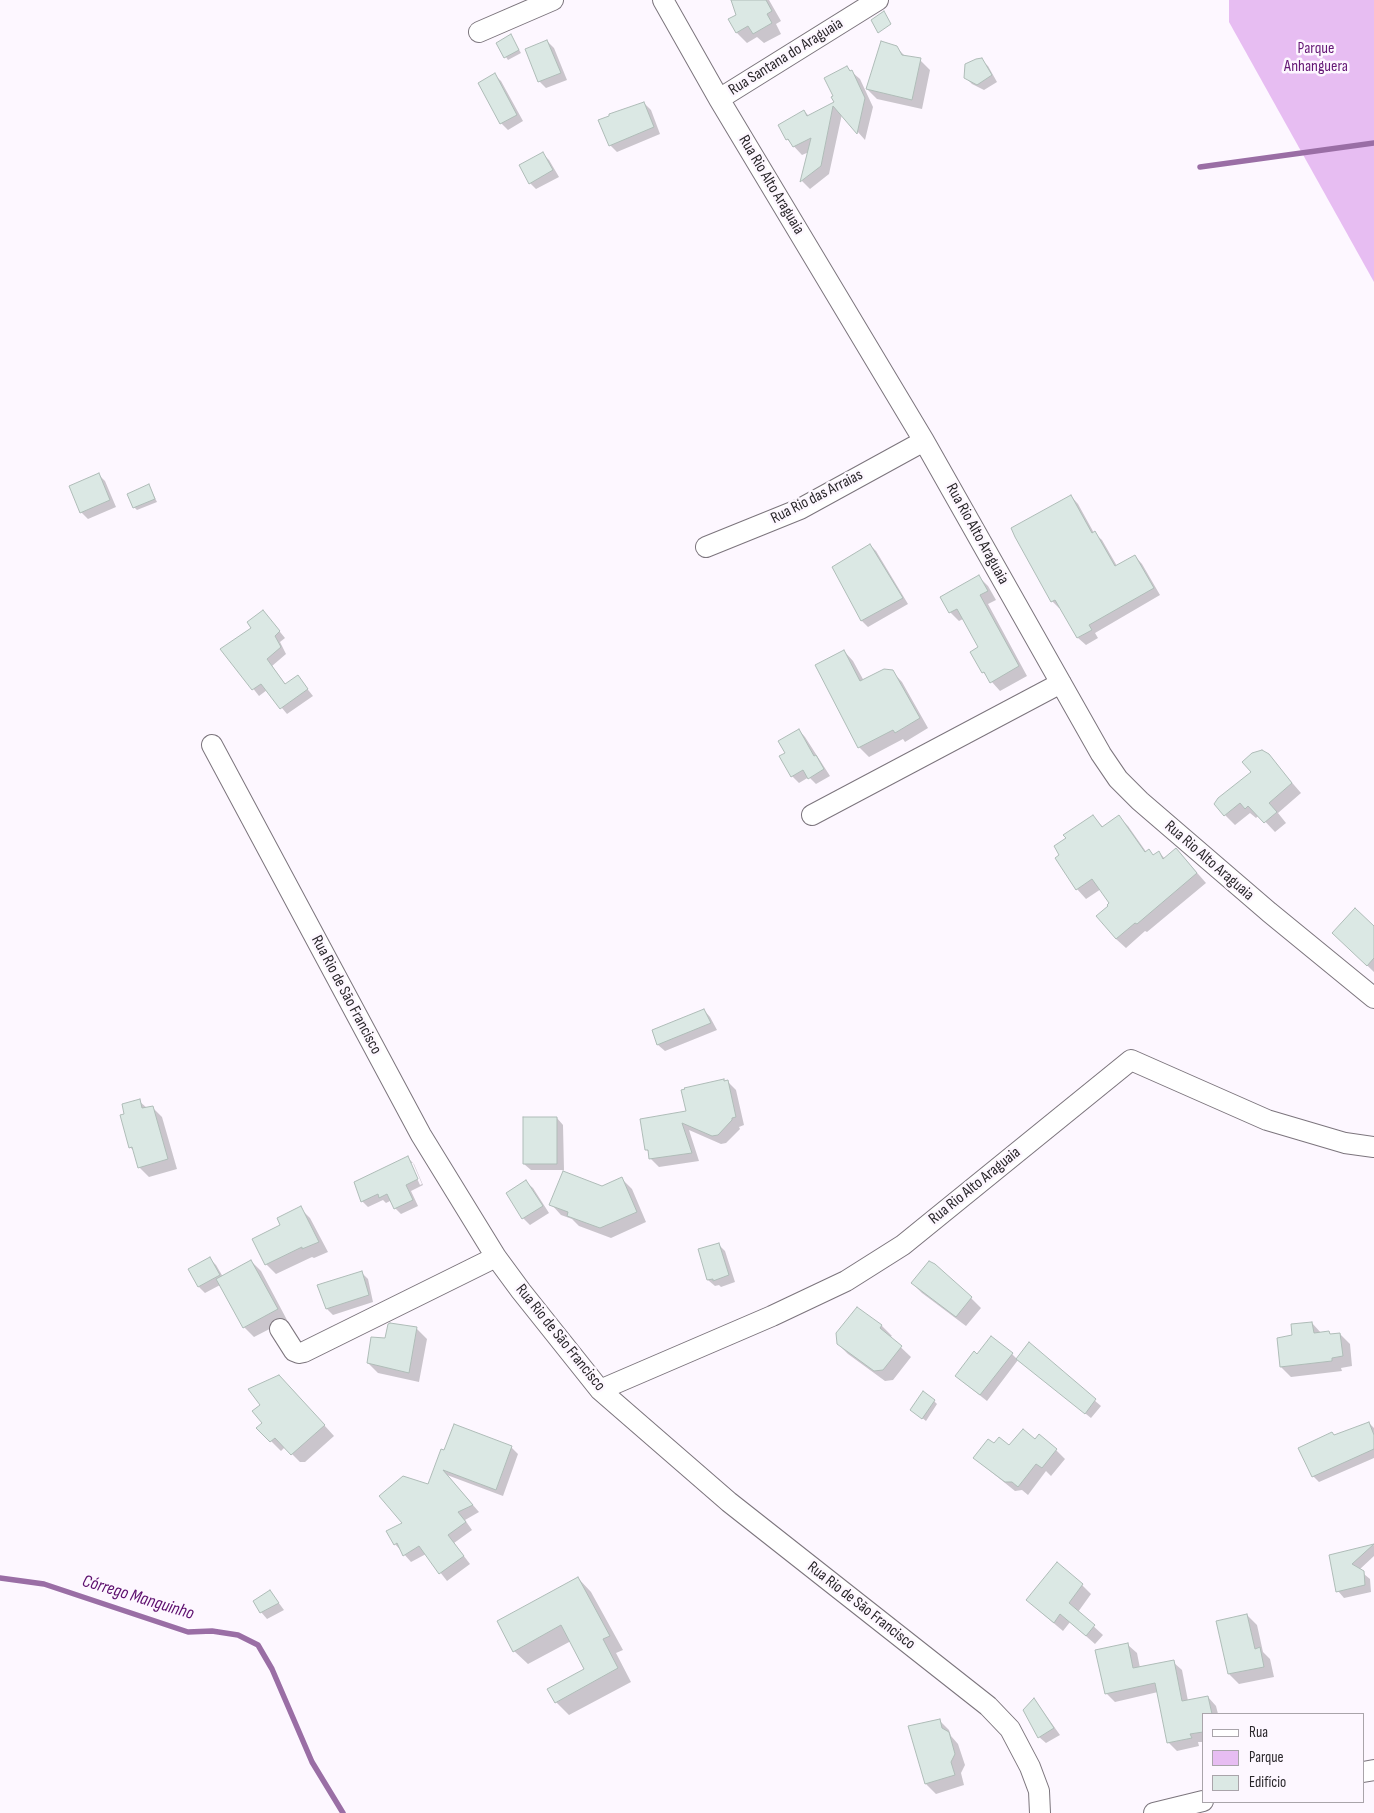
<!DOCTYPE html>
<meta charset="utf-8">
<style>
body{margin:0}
#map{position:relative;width:1374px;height:1813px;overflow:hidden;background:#fdf7ff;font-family:"Sofia Sans Condensed",sans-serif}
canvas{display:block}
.legend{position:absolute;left:1202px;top:1713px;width:162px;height:90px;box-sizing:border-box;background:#fdf7ff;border:1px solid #a9a4aa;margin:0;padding:6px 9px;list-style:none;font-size:15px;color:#2a272b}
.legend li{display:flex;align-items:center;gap:10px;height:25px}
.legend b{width:25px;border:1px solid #a9a4aa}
</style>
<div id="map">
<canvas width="1374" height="1813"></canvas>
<ul class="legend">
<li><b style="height:6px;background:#fff"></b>Rua</li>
<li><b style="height:14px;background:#e7bdf2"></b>Parque</li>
<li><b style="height:14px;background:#dbe8e4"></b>Edifício</li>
</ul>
</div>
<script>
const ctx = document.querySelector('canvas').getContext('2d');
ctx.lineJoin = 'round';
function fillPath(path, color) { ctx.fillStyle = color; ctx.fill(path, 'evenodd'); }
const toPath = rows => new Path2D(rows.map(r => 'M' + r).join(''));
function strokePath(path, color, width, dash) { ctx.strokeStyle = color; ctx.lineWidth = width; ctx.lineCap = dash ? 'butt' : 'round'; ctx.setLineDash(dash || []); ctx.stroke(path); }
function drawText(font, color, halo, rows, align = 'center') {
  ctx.font = font + ' "Sofia Sans Condensed",sans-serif'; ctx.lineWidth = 5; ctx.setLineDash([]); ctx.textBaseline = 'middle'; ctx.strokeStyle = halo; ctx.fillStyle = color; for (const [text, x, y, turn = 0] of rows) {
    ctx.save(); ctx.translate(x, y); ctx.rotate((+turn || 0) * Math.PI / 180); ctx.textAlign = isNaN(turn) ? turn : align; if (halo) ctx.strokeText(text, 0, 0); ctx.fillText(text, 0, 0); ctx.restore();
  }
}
const green = toPath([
 [1229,0,1374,0,1374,282,1229,22]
]);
const shadow = toPath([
 [734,0,769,0,781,21,776,24,781,34,764,43,757,37,747,43,737,33,730,20,738,16],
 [511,36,521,53,508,60,497,44],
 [547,41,554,48,567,80,546,88,540,82,526,50],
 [896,47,906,57,920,60,930,70,922,109,877,99,867,89],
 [981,60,988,66,997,82,984,90,972,84,965,77],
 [846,67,860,79,873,107,865,140,842,114,829,174,810,189,802,181,809,152,802,155,787,139,780,125,804,111,809,116,835,102],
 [495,75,501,81,523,121,508,130,501,123],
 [644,103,651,110,660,134,617,152,610,145],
 [542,153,549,160,559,177,536,189,530,183],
 [99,475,105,481,116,507,88,519,81,512,71,487],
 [149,486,157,502,137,510,134,507],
 [1071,496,1078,504,1094,533,1102,540,1117,566,1135,556,1142,564,1160,595,1095,633,1098,638,1086,645,1078,638,1061,608,1059,608,1052,601],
 [870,545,876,551,908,604,868,627,862,621,833,567],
 [979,577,988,586,996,600,988,604,1027,676,1000,691,983,672,979,647,963,619,959,621,950,612],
 [263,611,285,638,280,642,286,654,272,666,286,685,297,676,313,696,287,714,267,690,259,696,222,649,253,628],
 [844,651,853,661,864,681,892,671,902,682,928,728,905,742,903,739,869,757,859,747],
 [799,730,805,737,830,776,816,784,809,777,799,783,792,776,781,757,787,754],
 [1268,755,1301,793,1278,813,1286,823,1275,832,1259,815,1256,818,1250,813,1235,825,1225,815,1252,772],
 [1093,817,1104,828,1119,817,1128,826,1147,853,1154,856,1159,852,1165,859,1185,859,1206,883,1147,932,1145,931,1126,948,1116,939,1111,903,1101,889,1086,899,1077,889],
 [1374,928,1374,972,1343,942],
 [704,1010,710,1017,717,1030,665,1051,658,1045],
 [725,1082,728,1082,736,1090,744,1125,739,1127,740,1129,726,1143,721,1144,689,1130,699,1161,659,1167,650,1158,650,1153,646,1149,687,1112],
 [139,1101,147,1108,152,1107,162,1117,177,1169,149,1177,139,1167,135,1152,130,1147,126,1115],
 [557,1118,563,1125,564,1170,531,1170,524,1164],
 [408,1158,414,1164,423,1185,411,1191,418,1206,401,1214,395,1208,392,1200,386,1203,383,1200,368,1207,362,1201],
 [410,1163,413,1163,422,1184,420,1185],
 [622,1179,632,1189,646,1222,611,1238,579,1226,572,1219,561,1215,551,1204],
 [526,1182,533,1188,549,1213,530,1225,523,1218,508,1193],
 [300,1208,310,1218,328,1252,314,1258,312,1257,276,1274,266,1264,282,1225],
 [718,1244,725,1251,735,1282,721,1287,719,1285,715,1286,708,1280],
 [210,1259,216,1265,223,1277,251,1261,261,1271,287,1320,254,1337,244,1327,220,1285,205,1293,199,1287,190,1270],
 [361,1272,368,1279,373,1302,333,1315,327,1309],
 [912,1283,971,1298,981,1308,966,1326,922,1293],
 [857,1308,882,1326,892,1336,890,1337,911,1357,893,1380,885,1381,848,1354,838,1344],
 [1312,1323,1322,1334,1340,1334,1350,1344,1352,1366,1341,1368,1342,1371,1291,1377,1281,1367,1293,1336],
 [417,1329,427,1339,419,1382,378,1373,368,1363,386,1340],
 [1029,1344,1101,1406,1091,1418,1018,1360,987,1401,963,1382,978,1356,1012,1354,1017,1359],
 [289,1386,334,1436,305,1462,300,1462,285,1447,281,1451,271,1441,264,1423],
 [934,1401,937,1404,926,1421,915,1412],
 [1369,1423,1374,1428,1374,1458,1319,1482,1313,1476,1335,1436],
 [1035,1440,1056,1450,1065,1459,1051,1476,1046,1471,1028,1495,1022,1490,1015,1491,974,1458,994,1445,1010,1447],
 [511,1447,518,1454,503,1496,447,1475,479,1512,465,1520,472,1530,454,1543,470,1564,447,1581,426,1554,411,1562,395,1544,404,1523,429,1485,442,1451],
 [1374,1545,1374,1556,1359,1570,1370,1579,1371,1592,1344,1598,1338,1591,1330,1556],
 [578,1578,591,1592,623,1650,616,1653,631,1682,569,1715,556,1702,586,1669,571,1641,528,1664,514,1651],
 [1082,1585,1091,1594,1078,1612,1103,1635,1095,1644,1070,1622,1063,1631,1037,1609],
 [270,1591,284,1610,267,1619,261,1612],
 [1247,1615,1257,1625,1263,1652,1270,1659,1274,1677,1239,1684,1229,1674],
 [1128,1645,1137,1653,1140,1668,1173,1662,1182,1670,1188,1701,1208,1697,1216,1706,1218,1714,1203,1714,1203,1742,1198,1742,1199,1746,1177,1751,1168,1742,1158,1692,1115,1702,1106,1693],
 [1034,1700,1040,1707,1060,1735,1046,1743,1039,1737],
 [939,1720,949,1730,951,1736,958,1744,965,1765,961,1773,964,1785,936,1794,926,1784,910,1727]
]);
const stream = toPath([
 [1200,167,1374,143],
 [0,1578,44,1584,188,1632,212,1631,238,1635,258,1645,272,1669,312,1762,343,1813]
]);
const building = toPath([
 [731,0,766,0,772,11,767,14,772,23,753,34,748,26,736,33,728,19,736,15,731,0],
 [884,11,891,24,878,33,871,20,884,11],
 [511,34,519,50,504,58,496,43,511,34],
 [547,40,561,73,538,82,525,49,547,40],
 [881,41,897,46,902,55,921,58,912,100,866,89,881,41],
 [982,58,992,75,977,85,964,78,965,64,976,59,982,58],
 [847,66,850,71,852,70,865,98,857,134,833,106,821,166,800,182,811,138,793,147,788,139,786,140,778,125,804,110,807,116,834,102,831,97,833,96,824,78,847,66],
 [495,73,517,115,500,124,478,83,495,73],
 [644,102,654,127,609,146,598,120,609,116,609,114,644,102],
 [543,152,553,170,529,184,519,165,543,152],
 [99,473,110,500,80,513,69,486,99,473],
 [149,484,155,499,133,508,127,494,149,484],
 [1071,495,1092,533,1095,531,1115,566,1135,555,1154,588,1089,625,1092,630,1077,638,1055,600,1051,602,1015,537,1011,528,1071,495],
 [870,544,903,598,861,621,832,567,870,544],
 [979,575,988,591,980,595,1019,666,990,683,984,672,982,673,970,652,978,647,957,609,949,613,940,597,979,575],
 [263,610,280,631,275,636,281,647,267,659,285,684,298,675,308,689,280,709,261,684,252,690,220,649,251,628,247,622,263,610],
 [844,650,860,681,884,669,893,670,920,718,895,733,893,730,858,748,815,665,844,650],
 [799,729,814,756,816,755,824,769,808,779,803,770,791,777,779,756,785,753,778,741,799,729],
 [1262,750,1269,754,1292,783,1269,803,1277,812,1264,823,1248,806,1245,809,1240,803,1224,816,1214,804,1218,798,1251,772,1242,762,1252,753,1262,750],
 [1093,815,1102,827,1119,815,1145,852,1149,849,1153,855,1159,851,1163,859,1176,848,1197,873,1137,924,1135,923,1116,939,1096,916,1108,906,1107,905,1109,903,1092,879,1076,890,1055,858,1059,855,1054,846,1066,838,1063,835,1093,815],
 [1355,908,1374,926,1374,958,1367,966,1332,933,1355,908],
 [704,1009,711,1023,657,1045,652,1030,704,1009],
 [724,1079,724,1081,728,1080,736,1117,732,1118,732,1120,718,1135,712,1136,682,1123,692,1153,649,1159,648,1150,645,1150,640,1119,686,1111,681,1090,685,1089,684,1088,724,1079],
 [140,1099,142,1108,153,1106,168,1159,138,1168,132,1147,129,1148,120,1115,124,1114,122,1104,140,1099],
 [523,1117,557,1117,557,1164,523,1164,523,1117],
 [408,1156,418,1179,406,1185,413,1200,394,1209,387,1194,379,1198,378,1194,361,1202,354,1182,408,1156],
 [563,1171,602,1186,622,1177,637,1212,600,1228,567,1216,568,1212,549,1205,563,1171],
 [526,1180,543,1206,522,1219,506,1193,526,1180],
 [301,1206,319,1242,302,1249,302,1247,265,1265,252,1239,280,1225,277,1218,301,1206],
 [719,1243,729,1275,713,1281,713,1279,707,1280,698,1249,719,1243],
 [210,1257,220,1275,198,1287,188,1269,210,1257],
 [251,1260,278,1309,243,1328,216,1279,251,1260],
 [929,1261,935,1264,972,1297,956,1317,911,1283,929,1261],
 [362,1271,369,1295,326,1309,317,1285,362,1271],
 [857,1307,882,1325,880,1328,902,1346,883,1370,874,1371,837,1344,836,1333,857,1307],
 [1312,1322,1314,1333,1329,1331,1330,1334,1340,1333,1343,1356,1332,1358,1332,1361,1280,1367,1277,1338,1292,1335,1291,1324,1312,1322],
 [390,1323,417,1327,409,1373,367,1363,371,1337,385,1338,388,1324,390,1323],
 [991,1336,1013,1353,980,1395,955,1376,974,1351,977,1354,991,1336],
 [1029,1342,1096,1399,1085,1414,1016,1359,1029,1342],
 [279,1375,325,1425,291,1455,275,1438,270,1442,256,1428,262,1423,252,1411,260,1405,248,1389,279,1375],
 [923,1391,935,1400,922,1419,910,1410,923,1391],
 [1369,1422,1374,1435,1374,1449,1312,1477,1298,1448,1332,1432,1334,1435,1369,1422],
 [454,1424,512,1446,496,1490,443,1470,473,1505,458,1512,466,1522,448,1535,464,1556,439,1574,419,1546,403,1556,397,1543,394,1545,386,1531,402,1523,379,1496,403,1476,428,1484,441,1449,444,1450,454,1424],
 [1023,1429,1035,1439,1039,1434,1057,1449,1042,1468,1036,1464,1018,1487,1012,1482,1005,1482,973,1458,988,1439,994,1443,999,1437,1009,1445,1023,1429],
 [1374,1544,1352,1564,1364,1571,1365,1585,1336,1592,1329,1555,1374,1544],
 [1057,1562,1083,1584,1069,1603,1095,1625,1086,1636,1060,1614,1054,1623,1026,1600,1057,1562],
 [578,1577,610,1636,603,1639,618,1668,555,1703,547,1689,584,1669,561,1625,513,1652,497,1621,578,1577],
 [270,1590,279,1603,260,1613,253,1601,270,1590],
 [1247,1614,1255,1649,1260,1647,1264,1667,1228,1674,1216,1621,1247,1614],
 [1128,1643,1133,1668,1174,1660,1182,1701,1208,1696,1212,1714,1203,1714,1203,1732,1190,1734,1192,1738,1167,1743,1155,1683,1105,1694,1095,1650,1128,1643],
 [1034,1698,1054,1728,1038,1738,1023,1710,1034,1698],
 [940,1719,942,1728,949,1732,955,1754,951,1762,955,1775,925,1784,908,1726,940,1719]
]);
const street = toPath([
 [663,0,719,99,924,441,1101,754,1118,779,1140,801,1269,912,1374,998],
 [479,32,553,0],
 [719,99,878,0],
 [706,547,800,509,924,441],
 [212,745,421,1135,496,1257,521,1291,600,1390,729,1502,988,1706,1010,1729,1030,1767,1039,1791,1040,1813],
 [812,815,1061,683],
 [280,1329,294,1351,299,1353,304,1352,496,1257],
 [600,1390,772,1316,846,1281,903,1245,1131,1060,1267,1120,1345,1143,1374,1147],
 [1363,1772,1374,1770],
 [1154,1813,1203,1801]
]);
const parkNames = [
 ["Parque",1316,49],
 ["Anhanguera",1316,67]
];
const streetNames = [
 ["Rua Santana do Araguaia",786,57,-32],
 ["Rua Rio Alto Araguaia",771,185,59],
 ["Rua Rio das Arraias",817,497,-27],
 ["Rua Rio Alto Araguaia",977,534,61],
 ["Rua Rio Alto Araguaia",1209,861,41],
 ["Rua Rio de São Francisco",346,995,62],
 ["Rua Rio Alto Araguaia",975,1186,-39],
 ["Rua Rio de São Francisco",560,1338,51],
 ["Rua Rio de São Francisco",861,1606,38]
];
const waterNames = [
 ["Córrego Manguinho",138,1598,17]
];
fillPath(green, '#e7bdf2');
fillPath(shadow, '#0003');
strokePath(stream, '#9a6ea5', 5.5);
fillPath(building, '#dbe8e4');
strokePath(building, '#afbcb8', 1);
strokePath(street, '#7c757d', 22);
strokePath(street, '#fff', 20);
drawText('16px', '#651875', '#fdf7ff', parkNames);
drawText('16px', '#2a272b', '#fdf7ff', streetNames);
drawText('italic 18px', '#5c0d6d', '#fdf7ff', waterNames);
</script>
